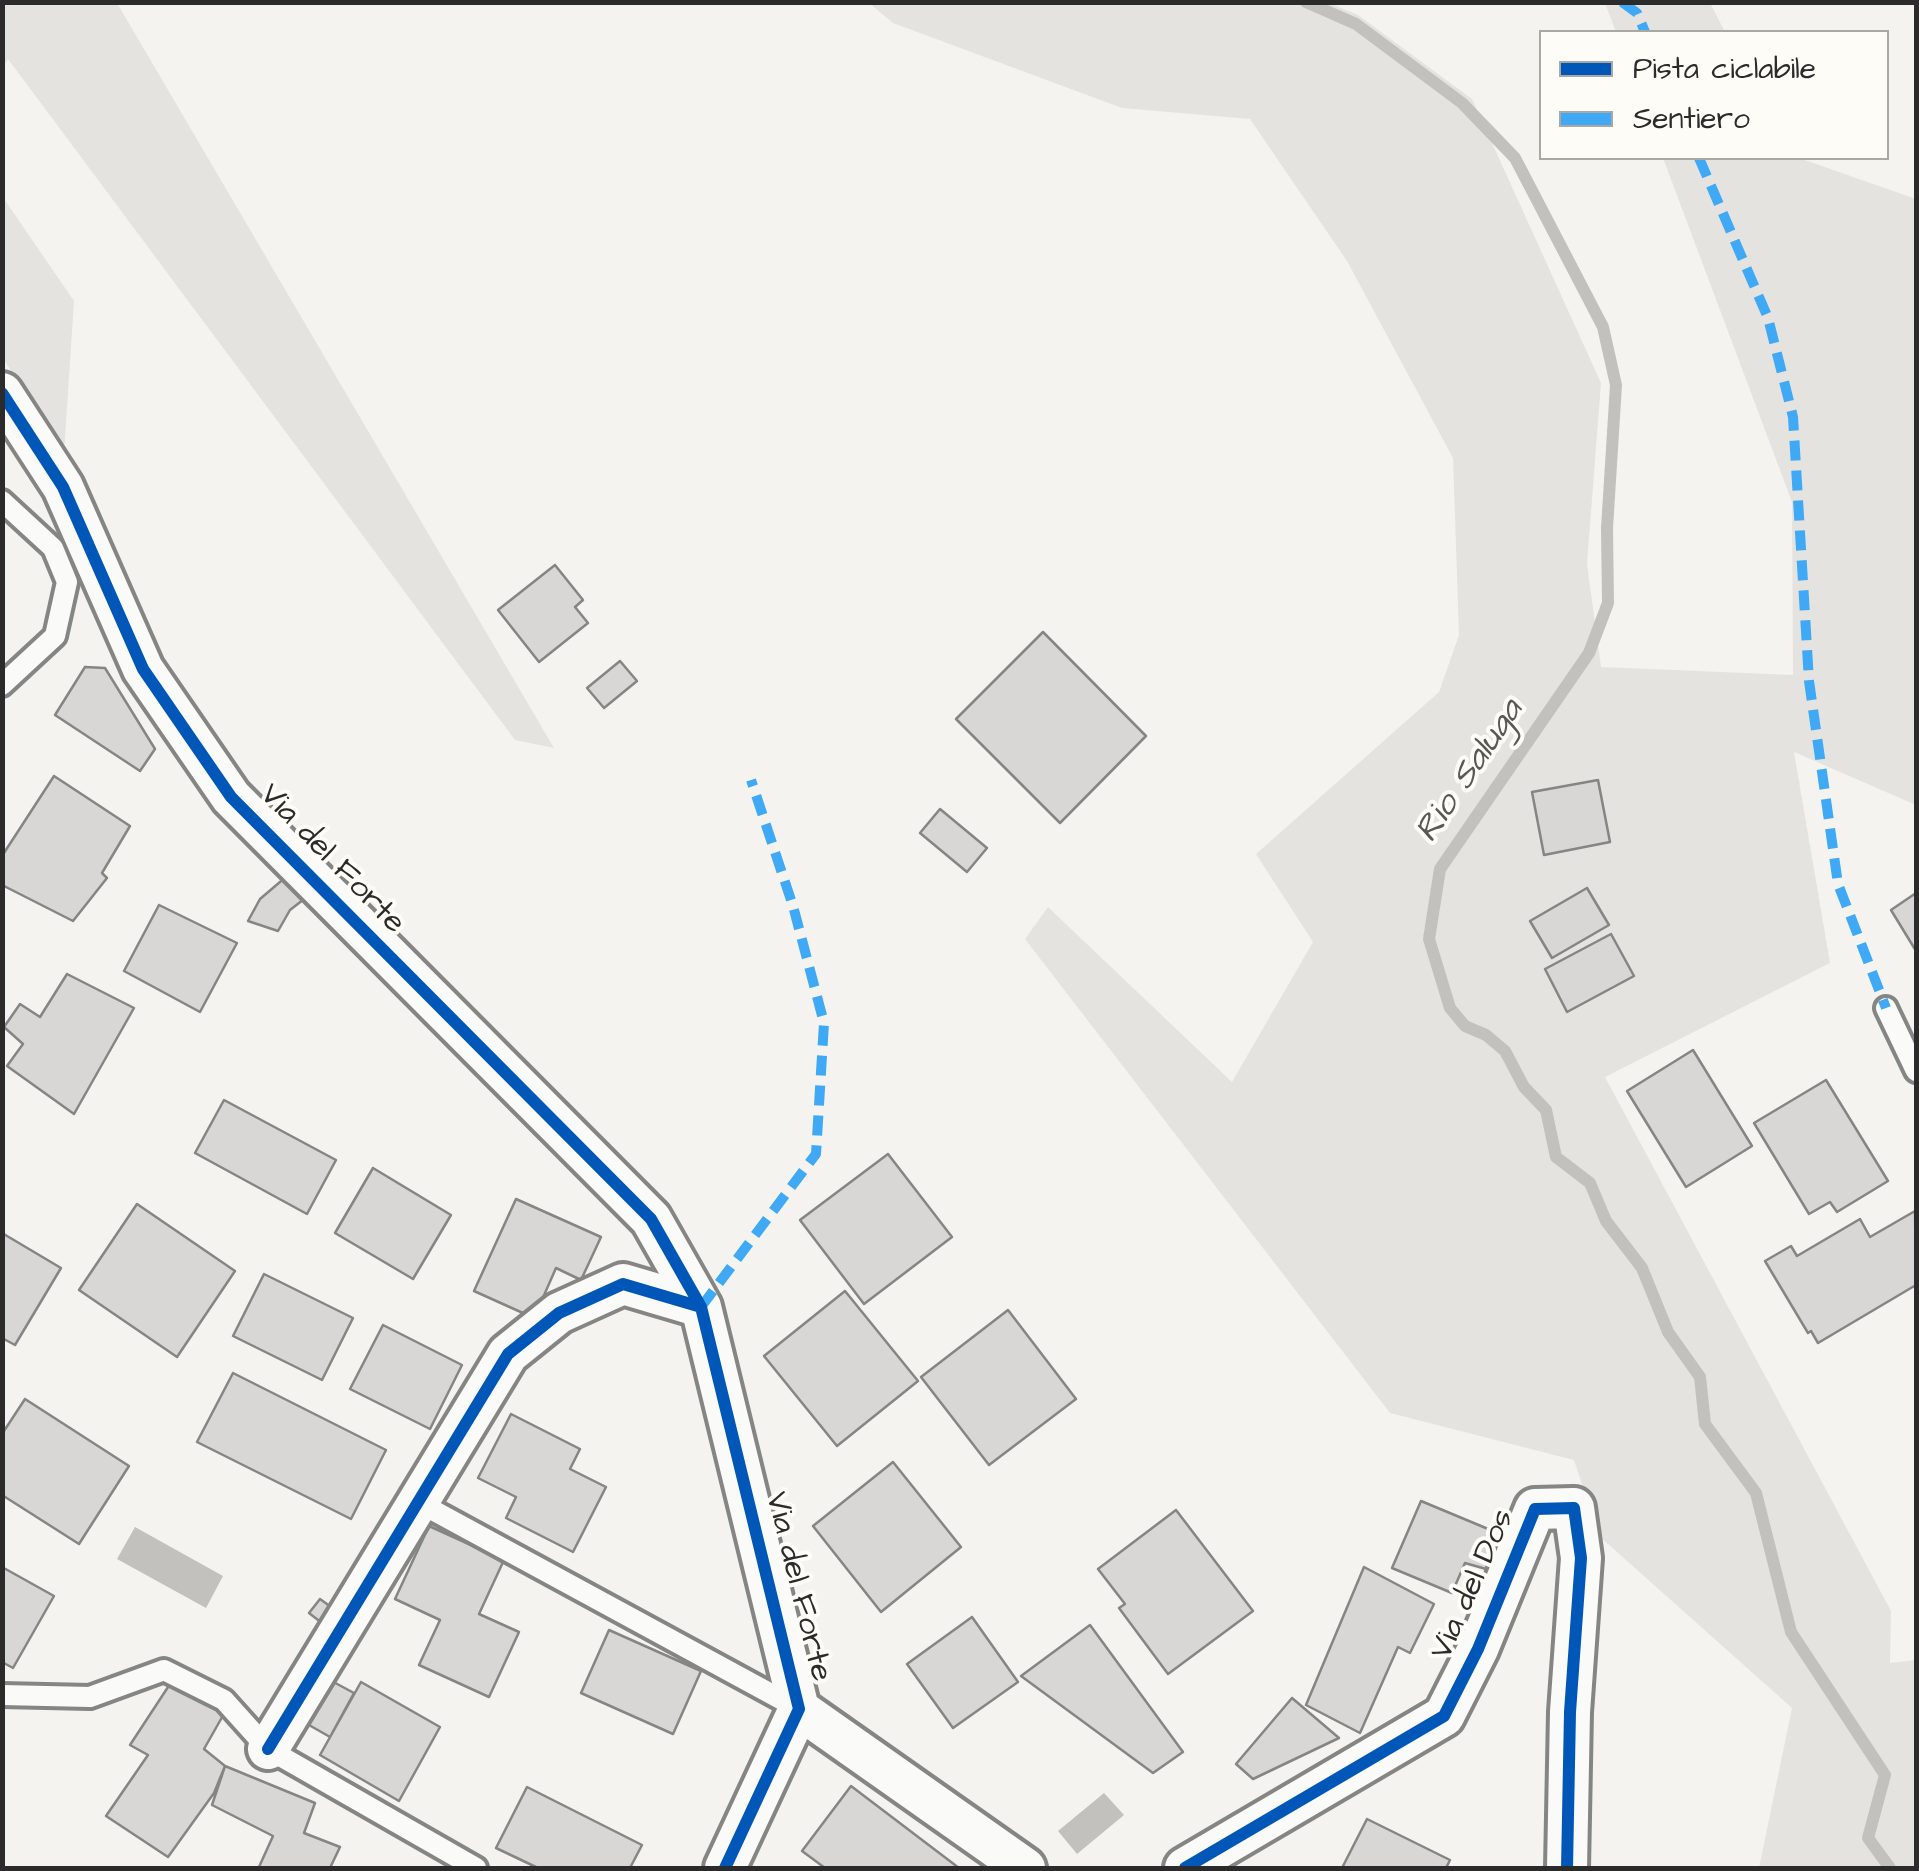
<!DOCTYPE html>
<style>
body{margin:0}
#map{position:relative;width:1919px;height:1871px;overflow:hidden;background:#f4f3f0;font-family:"Architects Daughter",sans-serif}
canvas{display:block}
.frame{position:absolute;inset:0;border:5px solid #2b2b2b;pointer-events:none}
.legend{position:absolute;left:1539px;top:30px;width:350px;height:130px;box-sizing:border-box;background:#fdfcf7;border:2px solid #a9a8a5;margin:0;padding:12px 18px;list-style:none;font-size:30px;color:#2b2b2b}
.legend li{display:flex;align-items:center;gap:20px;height:50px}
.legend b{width:50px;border:2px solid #a9a8a5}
</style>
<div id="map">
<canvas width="1919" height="1871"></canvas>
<div class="frame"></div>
<ul class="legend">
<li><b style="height:12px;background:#0057b8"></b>Pista ciclabile</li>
<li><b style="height:12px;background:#3fa9f5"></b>Sentiero</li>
</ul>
</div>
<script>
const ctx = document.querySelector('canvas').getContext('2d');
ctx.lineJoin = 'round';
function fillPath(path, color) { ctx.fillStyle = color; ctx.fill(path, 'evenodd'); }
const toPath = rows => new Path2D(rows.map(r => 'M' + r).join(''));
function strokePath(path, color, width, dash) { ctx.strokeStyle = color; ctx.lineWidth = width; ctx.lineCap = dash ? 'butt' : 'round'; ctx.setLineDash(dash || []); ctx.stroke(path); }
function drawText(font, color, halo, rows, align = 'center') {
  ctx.font = font + ' "Architects Daughter",sans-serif'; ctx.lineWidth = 8; ctx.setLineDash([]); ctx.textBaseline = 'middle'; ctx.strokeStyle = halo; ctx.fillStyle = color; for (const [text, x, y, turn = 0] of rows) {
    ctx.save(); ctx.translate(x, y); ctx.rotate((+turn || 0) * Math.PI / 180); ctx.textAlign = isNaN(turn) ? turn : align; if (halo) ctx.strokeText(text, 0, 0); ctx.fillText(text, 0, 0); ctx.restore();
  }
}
const green = toPath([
 [3,2,117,3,554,748,515,740,8,59,3,67],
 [869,3,1329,3,1358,15,1472,99,1601,383,1587,564,1601,667,1793,675,1792,502,1663,158,1799,158,1916,199,1916,805,1794,752,1830,963,1605,1077,1891,1611,1890,1663,1916,1660,1916,1868,1759,1868,1792,1708,1599,1536,1574,1460,1390,1413,1025,939,1048,907,1232,1082,1313,942,1256,854,1439,692,1459,635,1453,458,1347,261,1250,119,1122,108,893,23],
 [1605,3,1710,3,1725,32,1616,32],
 [2,196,74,301,64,453,3,358]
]);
const water = toPath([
 [135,1527,223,1576,206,1608,117,1559],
 [1104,1793,1124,1815,1077,1854,1058,1831]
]);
const stream = toPath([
 [1306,2,1356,24,1462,103,1515,158,1603,327,1616,385,1607,528,1608,603,1589,653,1440,869,1429,939,1450,1008,1465,1026,1486,1035,1505,1051,1524,1087,1546,1110,1556,1157,1590,1183,1606,1221,1642,1268,1668,1332,1700,1377,1705,1424,1756,1493,1791,1632,1885,1775,1868,1838,1890,1868]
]);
const building = toPath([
 [555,565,583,600,575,607,588,623,539,662,498,610,555,565],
 [1043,632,1146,736,1060,823,956,719,1043,632],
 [620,661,637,681,604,708,587,688,620,661],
 [85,667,105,668,155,749,140,771,55,715,85,667],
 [54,776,130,826,102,873,107,878,73,921,2,885,2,856,54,776],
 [1598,780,1610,842,1544,855,1532,792,1598,780],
 [940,809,987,848,967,872,920,833,940,809],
 [287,876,308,896,290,910,278,931,248,921,260,899,287,876],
 [1587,888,1609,925,1552,958,1530,921,1587,888],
 [1916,893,1916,951,1891,910,1916,893],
 [159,905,237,943,200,1012,124,971,159,905],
 [1611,934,1634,976,1567,1012,1545,969,1611,934],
 [67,974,134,1008,74,1114,7,1066,23,1044,4,1027,20,1004,40,1017,67,974],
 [1693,1050,1752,1146,1686,1187,1627,1091,1693,1050],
 [1826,1080,1888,1181,1837,1212,1830,1202,1809,1214,1754,1123,1826,1080],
 [224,1100,336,1160,307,1214,195,1153,224,1100],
 [888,1154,952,1237,864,1304,800,1220,888,1154],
 [373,1168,451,1215,413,1279,335,1233,373,1168],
 [516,1199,601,1237,581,1280,556,1268,534,1318,474,1291,516,1199],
 [137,1204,235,1271,177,1357,79,1290,137,1204],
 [1915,1211,1916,1285,1818,1343,1811,1331,1808,1333,1765,1261,1791,1246,1797,1256,1860,1219,1870,1237,1915,1211],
 [2,1233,61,1268,15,1345,2,1338,2,1233],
 [264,1274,353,1318,322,1380,233,1336,264,1274],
 [845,1291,918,1381,837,1446,764,1356,845,1291],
 [1008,1310,1076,1399,989,1465,921,1377,1008,1310],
 [383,1325,462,1365,430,1429,350,1389,383,1325],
 [233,1373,386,1450,351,1519,197,1442,233,1373],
 [25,1399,129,1466,79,1544,2,1495,2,1434,25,1399],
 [511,1414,580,1449,570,1469,606,1487,573,1552,506,1518,516,1497,478,1478,511,1414],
 [893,1462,961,1547,881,1612,813,1526,893,1462],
 [1421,1501,1493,1531,1486,1569,1465,1563,1452,1593,1392,1568,1421,1501],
 [1176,1510,1253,1611,1168,1674,1119,1608,1125,1604,1098,1569,1176,1510],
 [429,1526,504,1560,479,1614,519,1632,489,1697,419,1665,440,1620,395,1599,429,1526],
 [2,1567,54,1596,13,1668,2,1662,2,1567],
 [1364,1567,1434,1604,1410,1653,1398,1647,1360,1733,1306,1705,1364,1567],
 [320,1599,338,1612,327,1627,309,1613,320,1599],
 [972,1617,1018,1682,953,1728,907,1664,972,1617],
 [1090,1625,1183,1752,1153,1773,1021,1676,1090,1625],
 [609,1630,701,1671,673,1734,581,1693,609,1630],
 [326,1678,354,1693,330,1737,302,1721,326,1678],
 [361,1682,440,1727,399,1801,320,1755,361,1682],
 [170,1684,225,1712,204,1749,225,1766,214,1793,168,1857,106,1816,148,1755,130,1745,170,1684],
 [1292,1698,1339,1738,1253,1779,1236,1764,1292,1698],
 [225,1766,315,1803,304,1833,340,1847,330,1868,259,1867,273,1836,212,1805,225,1766],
 [851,1786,959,1868,825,1868,802,1851,851,1786],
 [527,1787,642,1845,630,1868,538,1868,496,1848,527,1787],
 [1367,1819,1450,1860,1446,1868,1342,1868,1367,1819]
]);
const service = toPath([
 [2,501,53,548,67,582,55,636,2,685],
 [1886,1008,1916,1071],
 [416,1501,797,1708],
 [2,1695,90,1697,164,1670,224,1700,268,1749,476,1868]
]);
const minor = toPath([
 [2,393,63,487,143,669,231,797,651,1219,701,1307,799,1709,725,1868],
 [799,1709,1025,1868],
 [268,1749,508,1354,559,1313,623,1284,701,1307],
 [1185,1868,1444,1716,1478,1649,1535,1509,1574,1508,1581,1558,1570,1712,1567,1868]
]);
const quiet = toPath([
 [1622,2,1637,13,1645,32],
 [1699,158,1768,318,1793,417,1809,681,1838,884,1886,1008],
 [701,1307,816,1154,824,1023,793,906,751,780]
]);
const cycleway = toPath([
 [2,393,63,487,143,669,231,797,651,1219,701,1307,799,1709,725,1868],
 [268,1749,508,1354,559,1313,623,1284,701,1307],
 [1185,1868,1444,1716,1478,1649,1535,1509,1574,1508,1581,1558,1570,1712,1567,1868]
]);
const streetNames = [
 ["Via del Forte",331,860,46],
 ["Via del Dos",1474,1585,-66],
 ["Via del Forte",797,1587,76]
];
const waterNames = [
 ["Rio Saluga",1471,772,-56]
];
fillPath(green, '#e4e3e0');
fillPath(water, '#c2c1be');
strokePath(stream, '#c2c1be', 12);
fillPath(building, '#d8d7d5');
strokePath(building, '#858584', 2.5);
strokePath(service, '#858584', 28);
strokePath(minor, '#858584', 48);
strokePath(service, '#fafaf8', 20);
strokePath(minor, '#fafaf8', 40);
strokePath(quiet, '#3fa9f5', 10, [20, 10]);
strokePath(cycleway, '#0057b8', 12);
drawText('32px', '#2b2b2b', '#fdfcf7', streetNames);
drawText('italic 35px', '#585857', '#fdfcf7', waterNames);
</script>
